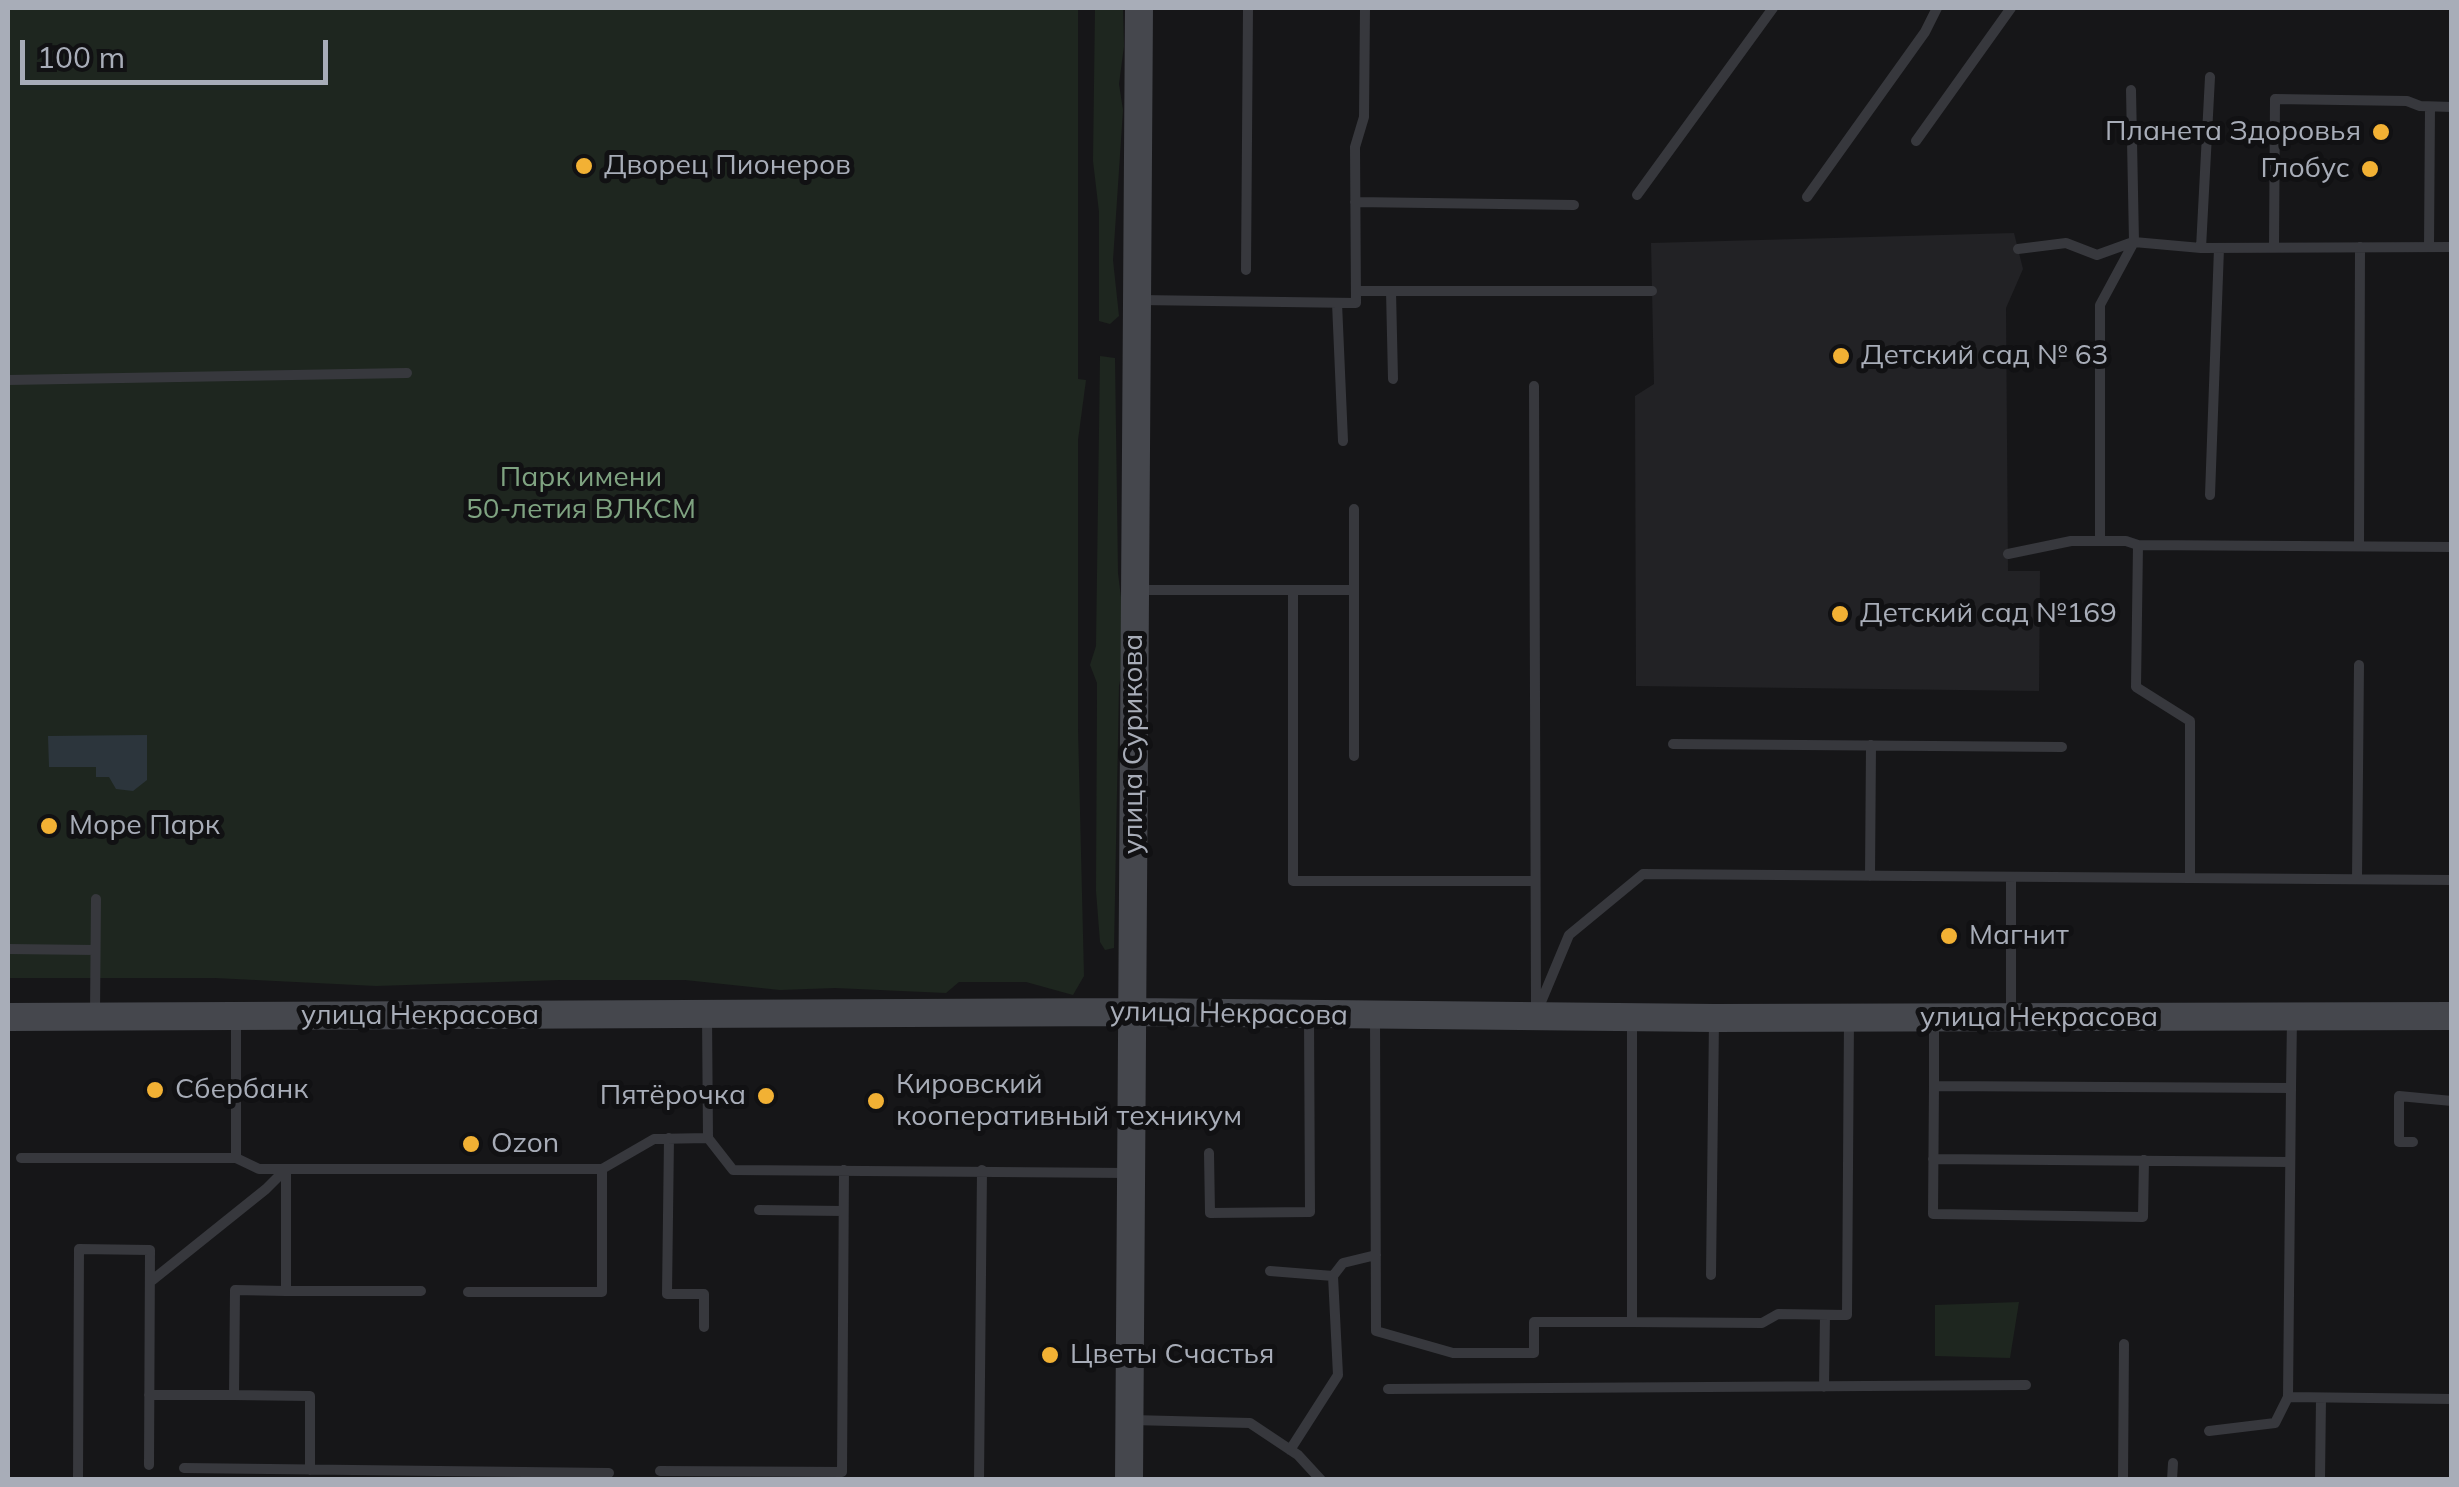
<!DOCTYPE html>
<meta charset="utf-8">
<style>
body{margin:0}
#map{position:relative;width:2459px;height:1487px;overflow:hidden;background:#161618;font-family:Mulish,sans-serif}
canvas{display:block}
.frame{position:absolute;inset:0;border:10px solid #a8adb8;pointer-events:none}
.scale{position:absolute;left:20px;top:40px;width:308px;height:45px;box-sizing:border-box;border:5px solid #a8adb8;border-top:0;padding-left:12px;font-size:30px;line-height:35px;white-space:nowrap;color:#a8adb8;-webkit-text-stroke:8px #111113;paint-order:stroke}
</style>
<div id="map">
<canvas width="2459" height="1487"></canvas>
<div class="frame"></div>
<div class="scale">100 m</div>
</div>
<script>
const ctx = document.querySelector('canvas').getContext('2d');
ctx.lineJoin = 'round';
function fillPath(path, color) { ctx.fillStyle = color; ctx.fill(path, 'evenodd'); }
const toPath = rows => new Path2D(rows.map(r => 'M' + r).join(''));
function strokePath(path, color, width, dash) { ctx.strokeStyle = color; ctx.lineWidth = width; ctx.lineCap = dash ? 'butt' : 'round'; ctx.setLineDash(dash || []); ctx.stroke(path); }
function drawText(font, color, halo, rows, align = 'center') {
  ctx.font = font + ' Mulish,sans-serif'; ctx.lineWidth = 10; ctx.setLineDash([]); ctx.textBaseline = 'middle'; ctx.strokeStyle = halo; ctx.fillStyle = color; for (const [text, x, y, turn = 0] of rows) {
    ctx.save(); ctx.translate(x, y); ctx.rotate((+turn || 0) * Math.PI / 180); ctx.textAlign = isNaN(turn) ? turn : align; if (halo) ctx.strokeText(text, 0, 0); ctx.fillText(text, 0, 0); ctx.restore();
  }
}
const built = toPath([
 [2014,233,2023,269,2006,308,2008,571,2040,571,2039,691,1636,686,1635,396,1654,384,1651,243]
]);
const green = toPath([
 [8,8,1078,8,1078,379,1086,380,1078,440,1078,729,1084,976,1073,995,1026,982,959,982,946,993,835,988,780,990,685,980,560,980,376,986,215,978,8,978],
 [1095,8,1123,8,1124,46,1119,84,1123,110,1113,260,1119,316,1110,324,1099,321,1099,212,1093,161],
 [1100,356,1115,358,1118,573,1127,646,1119,686,1114,948,1105,950,1100,942,1096,891,1097,699,1097,683,1090,665,1096,646],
 [2019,1302,2010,1358,1935,1356,1935,1305]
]);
const water = toPath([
 [147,735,147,780,133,791,116,789,109,777,96,777,96,767,49,767,48,736]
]);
const lane = toPath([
 [2131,90,2134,242,2201,248,2452,247],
 [1916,141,2011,8],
 [1637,195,1773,8],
 [1807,197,1925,32,1937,8],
 [1355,202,1574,205],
 [2274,247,2275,99,2407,101,2420,106,2452,107],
 [2429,247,2430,107],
 [2201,248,2210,77],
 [2018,249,2066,243,2097,255,2133,242],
 [1246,270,1248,8],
 [1356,291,1652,291],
 [1391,291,1393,379],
 [1139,300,1356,303,1355,147,1364,117,1365,8],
 [1337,303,1343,441],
 [8,380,407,373],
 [1534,386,1536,1010],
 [2210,495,2219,248],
 [2100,541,2100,305,2134,242],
 [2359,546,2360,247],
 [2452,547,2138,545,2136,687,2190,721,2190,878,2452,880],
 [2008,554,2071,541,2126,541,2138,545],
 [1136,590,1354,590,1354,509],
 [1293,590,1293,881,1534,881],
 [1354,590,1354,756],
 [1673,744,2062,747],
 [1870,876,1871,745],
 [2357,879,2359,665],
 [8,949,95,950],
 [95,1013,96,899],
 [1536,1014,1569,935,1643,874,2190,878],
 [707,1015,708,1138,733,1170,1128,1173],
 [1375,1016,1376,1331,1453,1353,1534,1353,1534,1322,1632,1322,1632,1018],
 [2011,1016,2011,877],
 [1934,1019,1934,1086,2291,1088,2292,1018],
 [1934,1086,1933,1214,2143,1217,2144,1160],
 [2291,1088,2288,1397,2452,1399],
 [669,1138,667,1294,704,1294,704,1327],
 [2413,1142,2399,1142,2399,1096,2452,1101],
 [1209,1153,1210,1213,1310,1212,1309,1018],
 [21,1158,236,1158,259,1169,602,1169,654,1139,708,1138],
 [236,1158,236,1017],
 [1933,1159,2290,1162],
 [759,1210,843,1211],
 [1270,1271,1333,1276],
 [1711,1275,1714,1019],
 [150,1282,266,1189,286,1169,286,1291,421,1291],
 [286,1291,235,1290,234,1395,310,1396,310,1470],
 [468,1292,602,1292,602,1169],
 [1632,1322,1762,1323,1778,1314,1847,1315,1849,1018],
 [1824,1387,1825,1315],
 [1388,1389,2026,1385],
 [149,1395,234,1395],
 [1132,1420,1250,1423,1298,1455,1321,1480],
 [2209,1431,2275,1423,2288,1397],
 [1290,1450,1338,1375,1333,1276,1343,1263,1376,1255],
 [184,1468,609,1473],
 [660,1471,842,1472,844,1170],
 [78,1480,79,1249,150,1250,149,1465],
 [979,1480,982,1170],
 [2123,1480,2124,1344],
 [2172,1480,2173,1463],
 [2320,1480,2321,1398]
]);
const secondary = toPath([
 [8,1017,1132,1012,1714,1018,2452,1016],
 [1129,1480,1139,8]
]);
const markers = [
 [2381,132,10,"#f2b134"],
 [584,166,10,"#f2b134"],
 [2370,169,10,"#f2b134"],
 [1841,356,10,"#f2b134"],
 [1840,614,10,"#f2b134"],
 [49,826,10,"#f2b134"],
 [1949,936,10,"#f2b134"],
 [155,1090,10,"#f2b134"],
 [766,1096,10,"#f2b134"],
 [876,1101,10,"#f2b134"],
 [471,1144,10,"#f2b134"],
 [1050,1355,10,"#f2b134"]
];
const poiNames = [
 ["Планета Здоровья",2361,132,"right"],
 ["Дворец Пионеров",604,166],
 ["Глобус",2350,169,"right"],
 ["Детский сад № 63",1861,356],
 ["Детский сад №169",1860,614],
 ["Море Парк",69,826],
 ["Магнит",1969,936],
 ["Кировский",896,1085],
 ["кооперативный техникум",896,1117],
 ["Сбербанк",175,1090],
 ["Пятёрочка",746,1096,"right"],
 ["Ozon",491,1144],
 ["Цветы Счастья",1070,1355]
];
const parkNames = [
 ["Парк имени",581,478],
 ["50-летия ВЛКСМ",581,510]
];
const streetNames = [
 ["улица Сурикова",1134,744,-90],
 ["улица Некрасова",1229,1014,1],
 ["улица Некрасова",420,1016],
 ["улица Некрасова",2039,1018]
];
fillPath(built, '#222225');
fillPath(green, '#1e261f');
fillPath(water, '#2c353c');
strokePath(lane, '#37383d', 10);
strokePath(secondary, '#45474d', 28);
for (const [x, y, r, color] of markers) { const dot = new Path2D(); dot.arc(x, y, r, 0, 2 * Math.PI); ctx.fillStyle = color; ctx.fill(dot); strokePath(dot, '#111113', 4); }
drawText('28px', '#a8adb8', '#111113', poiNames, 'left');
drawText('28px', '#7fa381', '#111113', parkNames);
drawText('28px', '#a8adb8', '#111113', streetNames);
</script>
